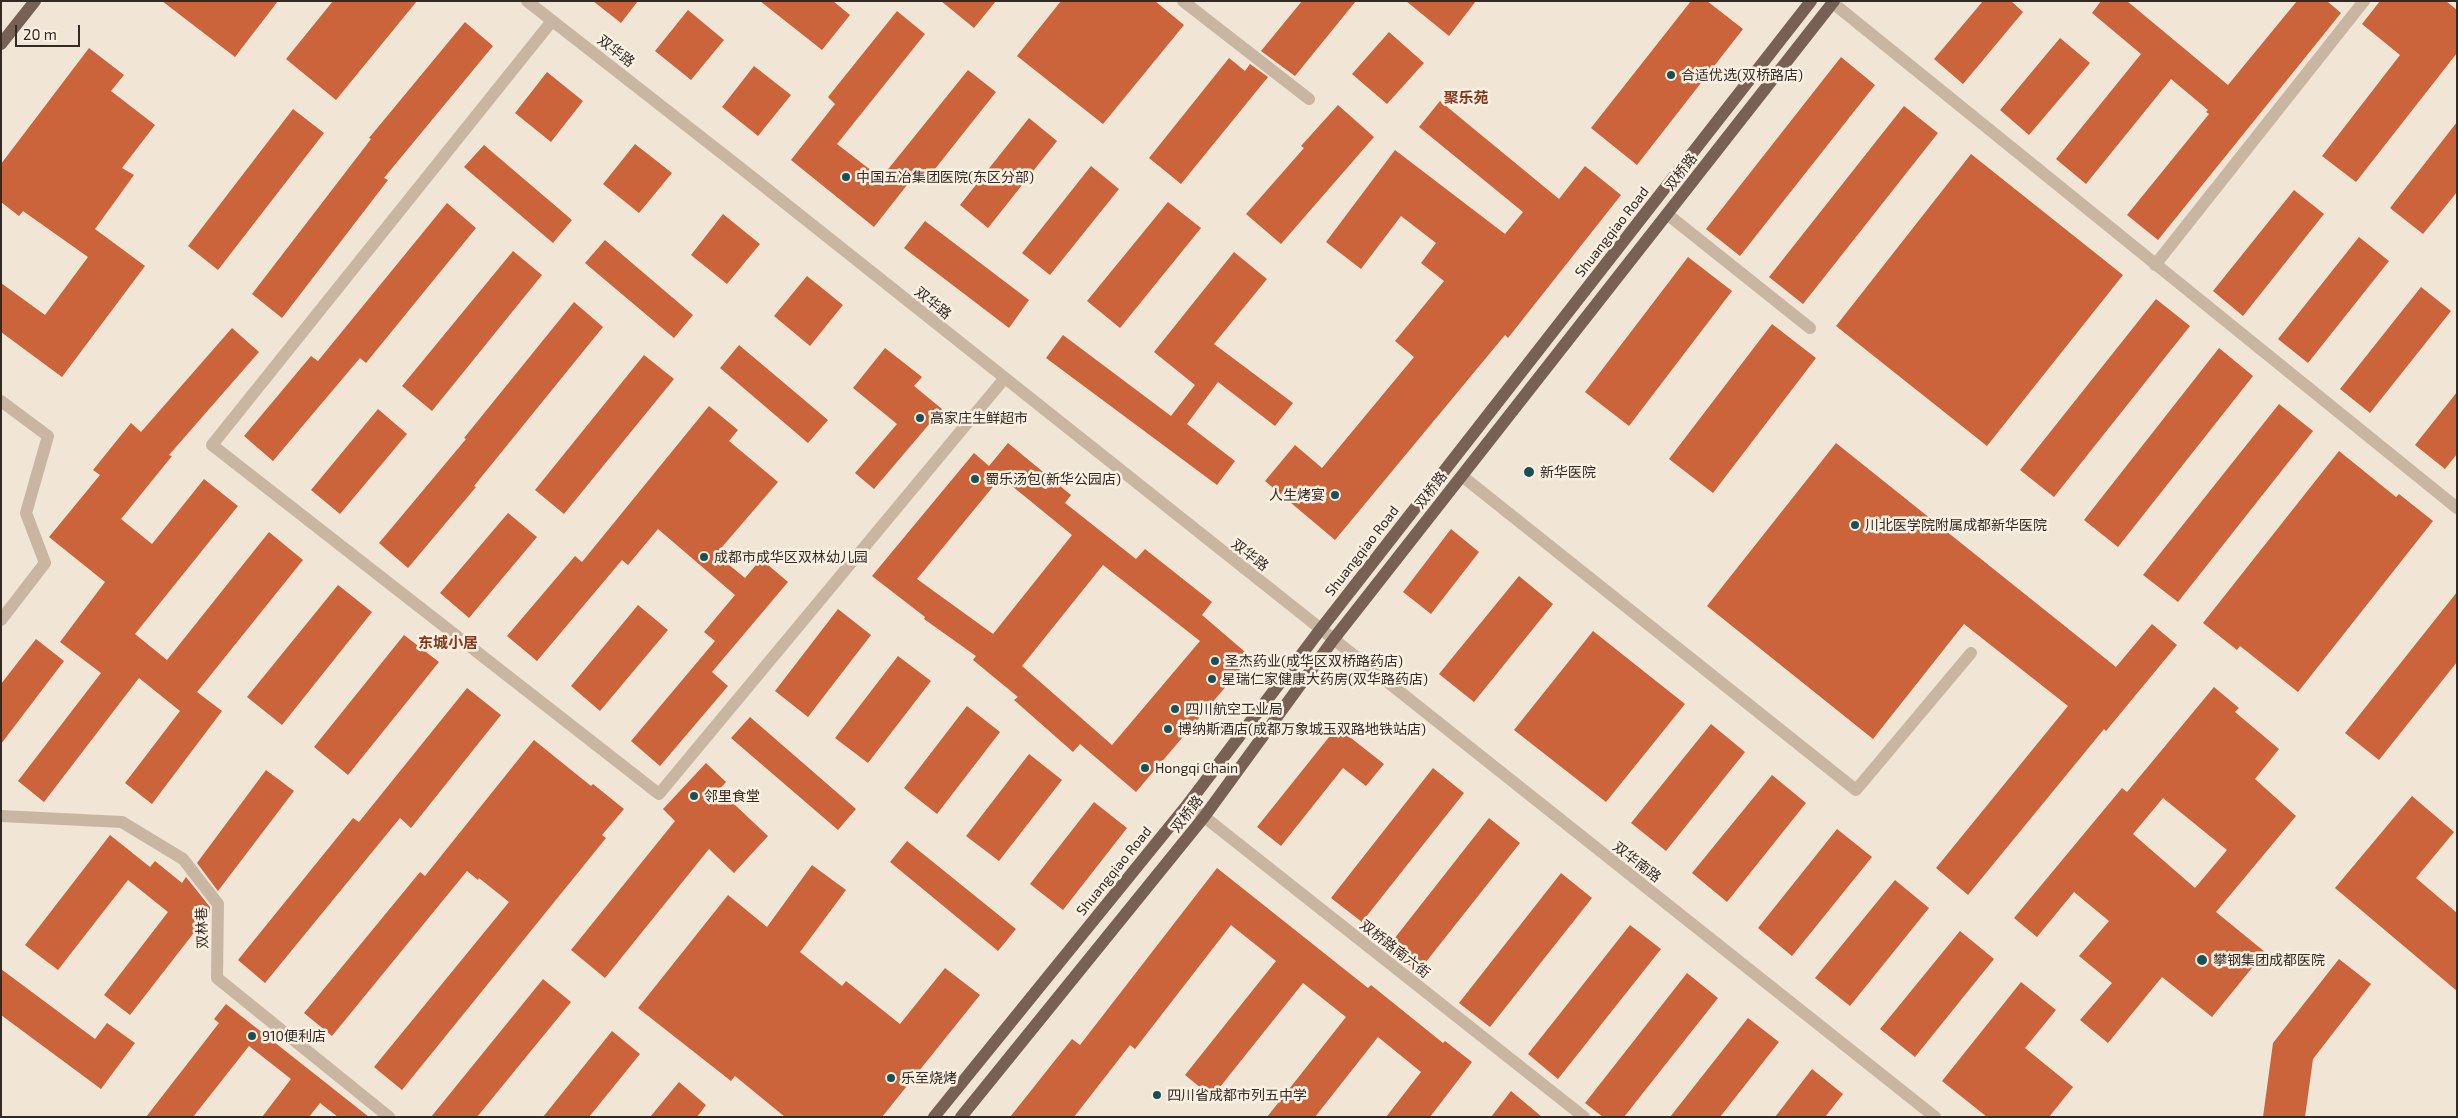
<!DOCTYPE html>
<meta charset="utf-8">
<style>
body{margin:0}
#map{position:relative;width:2458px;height:1118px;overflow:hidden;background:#f1e6d6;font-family:"Exo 2",sans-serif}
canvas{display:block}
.frame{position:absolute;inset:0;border:2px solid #342a25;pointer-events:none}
.scale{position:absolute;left:15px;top:25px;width:65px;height:22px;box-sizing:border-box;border:2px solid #342a25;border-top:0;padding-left:6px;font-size:15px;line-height:18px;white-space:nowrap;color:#342a25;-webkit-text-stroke:4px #f9f0e2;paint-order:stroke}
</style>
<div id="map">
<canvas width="2458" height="1118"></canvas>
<div class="frame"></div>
<div class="scale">20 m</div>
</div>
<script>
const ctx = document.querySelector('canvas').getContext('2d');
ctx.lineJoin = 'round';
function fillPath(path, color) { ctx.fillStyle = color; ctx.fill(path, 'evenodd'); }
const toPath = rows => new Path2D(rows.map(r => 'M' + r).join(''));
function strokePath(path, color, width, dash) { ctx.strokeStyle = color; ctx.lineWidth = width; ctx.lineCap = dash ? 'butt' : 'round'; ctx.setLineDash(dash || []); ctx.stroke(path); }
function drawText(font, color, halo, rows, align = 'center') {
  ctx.font = font + ' "Exo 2","Noto Sans SC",sans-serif'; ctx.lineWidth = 5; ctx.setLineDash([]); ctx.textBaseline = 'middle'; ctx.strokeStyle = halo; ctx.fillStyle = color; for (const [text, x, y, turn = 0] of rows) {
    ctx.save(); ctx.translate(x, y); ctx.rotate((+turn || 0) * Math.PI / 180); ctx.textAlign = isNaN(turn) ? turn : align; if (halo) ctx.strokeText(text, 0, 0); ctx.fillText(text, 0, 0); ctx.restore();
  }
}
const building = toPath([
 [162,1,278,1,235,57],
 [333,1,417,1,336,100,286,59],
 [593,1,638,1,621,23],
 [760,1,833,1,850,15,822,50],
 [941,1,996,1,974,28],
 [1061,1,1155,1,1184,25,1103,124,1017,56],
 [1302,1,1356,1,1295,76,1261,51],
 [1406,1,1476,1,1449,36],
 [1691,1,1707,1,1743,29,1637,165,1591,128],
 [1983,1,2011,1,2023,12,1963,84,1934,59],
 [2101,1,2127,1,2228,85,2297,1,2327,1,2341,13,2158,240,2127,215,2209,114,2206,112,2208,110,2171,79,2086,184,2056,159,2141,54,2092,13],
 [2380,1,2446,1,2457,10,2457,53,2356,182,2322,156,2400,55,2362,24],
 [688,10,724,40,691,80,655,51],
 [897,11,925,34,837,144,881,178,968,70,996,92,927,179,918,171,874,227,791,160,835,104,828,97],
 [465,22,493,46,384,178,388,180,282,318,252,294,371,139,369,138],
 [1389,32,1424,63,1387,104,1352,74],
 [2060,38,2090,63,2029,135,2000,110],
 [89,48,124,75,111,91,155,125,122,168,134,175,95,229,145,266,62,377,1,332,1,283,45,315,88,257,23,211,19,216,1,202,1,164],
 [1841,57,1875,85,1740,256,1706,229],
 [1229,58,1245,71,1250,64,1268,77,1181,184,1149,158],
 [754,66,791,95,758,136,722,107],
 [547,72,583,101,551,142,515,113],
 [1440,101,1559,199,1585,166,1621,195,1508,338,1505,335,1335,540,1265,481,1295,445,1322,468,1414,357,1395,341,1444,281,1421,263,1436,243,1401,216,1361,269,1326,242,1395,150,1505,234,1523,212,1419,127],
 [1338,105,1374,137,1281,244,1246,214,1304,148,1301,146],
 [1904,106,1938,133,1803,304,1769,277],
 [293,109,324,133,218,270,188,246],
 [1029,118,1057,141,988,228,960,205],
 [2457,122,2457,192,2423,234,2390,208],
 [635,144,672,173,639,213,603,184],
 [484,145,572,220,553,243,464,167],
 [1971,154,2123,275,1987,446,1836,326],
 [1091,166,1119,189,1050,275,1022,253],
 [2294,190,2324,214,2243,316,2213,291],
 [1168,202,1201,228,1120,328,1087,301],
 [447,203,476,228,366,363,360,358,273,461,244,436,311,356,318,361],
 [723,214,760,244,727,284,691,255],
 [925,221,1029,300,1009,328,904,248],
 [2359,237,2389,261,2308,363,2278,339],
 [605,240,693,315,674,338,585,263],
 [513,251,542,275,432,411,402,386],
 [1234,252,1267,279,1214,344,1293,403,1275,426,1218,382,1187,424,1235,461,1217,485,1046,358,1063,335,1171,416,1195,385,1154,352],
 [1688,257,1732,291,1629,426,1585,392],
 [807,276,843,305,810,346,774,316],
 [2421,287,2451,311,2370,413,2340,389],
 [2156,299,2190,326,2054,497,2020,470],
 [574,302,603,327,474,486,476,487,408,568,379,543,466,439,464,438],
 [1772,324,1816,358,1713,493,1669,459],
 [232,328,259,352,169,455,172,456,121,519,152,544,204,479,238,506,135,634,167,660,269,532,303,560,197,692,222,711,152,804,125,783,180,711,139,678,44,802,18,781,101,673,60,642,105,582,49,537,100,475,93,470,131,423,141,432],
 [739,345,828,420,808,443,720,368],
 [885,348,922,377,914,386,942,409,874,489,855,473,897,424,853,388],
 [2219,348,2253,376,2118,547,2084,520],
 [644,355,674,379,564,514,535,490],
 [2457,392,2457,454,2445,469,2415,445],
 [2279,404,2313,431,2178,602,2143,575],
 [709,406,738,430,729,441,778,482,716,554,745,578,761,559,788,582,712,672,728,686,660,766,631,741,715,641,704,632,735,595,658,529,628,565,622,560,537,661,507,636,575,556,582,562],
 [378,409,407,434,340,514,311,490],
 [1008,443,1071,495,1065,503,1136,559,1145,549,1212,602,1202,615,1251,657,1136,792,1080,744,1073,752,1014,700,1018,697,973,660,976,656,924,619,925,617,872,576,974,453,989,466],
 [1001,477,1072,535,993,634,917,579],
 [1103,565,1200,641,1112,745,1022,666],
 [1836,443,2116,667,2152,624,2177,645,2106,731,2104,729,1968,895,1936,868,2068,706,1964,624,1873,739,1707,606],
 [2339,451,2396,497,2399,494,2433,521,2298,692,2240,646,2237,650,2203,623],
 [508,513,537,537,469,618,440,593],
 [1451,529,1479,552,1431,614,1403,592],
 [1519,576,1553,604,1474,702,1439,674],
 [338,585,372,612,282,725,247,697],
 [2457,592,2457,662,2379,760,2345,733],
 [638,605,668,630,600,711,571,686],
 [838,609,871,635,808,717,775,691],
 [1593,631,1685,704,1606,802,1514,730],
 [404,635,439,662,348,775,314,747],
 [36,639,64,661,1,744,1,684],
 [898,656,931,681,868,763,835,738],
 [2214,687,2239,708,2235,712,2279,749,2255,779,2296,816,2216,912,2265,952,2212,1017,2162,977,2108,1043,2080,1020,2112,983,2079,956,2109,921,2074,892,2037,937,2014,918,2122,788,2127,792],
 [2163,798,2227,850,2195,888,2133,834],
 [467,688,501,715,411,828,400,818,265,983,238,960,353,818,359,822],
 [967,706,1000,732,937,814,904,788],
 [750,717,856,809,838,830,731,738],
 [1711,724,1745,752,1666,851,1631,823],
 [1337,727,1384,764,1366,786,1343,768,1281,846,1257,827],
 [534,740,591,786,593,784,624,809,602,835,606,838,402,1090,374,1067,509,902,479,878,478,880,467,871,332,1036,304,1013,420,872,425,876],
 [1029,754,1062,780,999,861,966,836],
 [706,763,726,782,719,790,768,836,734,873,709,849,605,978,571,950,675,821,663,809],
 [1433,768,1464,793,1362,922,1331,898],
 [266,770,294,791,218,891,197,863],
 [1772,775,1806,803,1727,902,1692,873],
 [2412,796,2454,832,2416,878,2457,913,2457,991,2335,888],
 [1094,802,1127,828,1063,910,1030,884],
 [1489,818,1520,843,1418,972,1387,948],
 [1837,829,1872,857,1792,956,1758,928],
 [110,835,150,867,155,861,182,883,186,877,210,907,210,912,130,1015,104,995,168,912,128,880,58,970,25,945],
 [907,841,1016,929,998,951,890,862],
 [812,865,846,890,800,952,842,986,846,981,900,1024,945,968,980,995,882,1117,785,1117,735,1076,731,1081,638,1008,728,895,767,927],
 [1217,868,1368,988,1371,985,1443,1043,1445,1041,1472,1062,1430,1117,1386,1117,1421,1072,1378,1037,1315,1117,1267,1117,1346,1017,1303,983,1212,1097,1185,1075,1276,961,1231,925,1135,1049,1130,1045,1074,1117,1010,1117,1072,1039,1080,1045],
 [1561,873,1592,898,1490,1027,1459,1003],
 [1895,880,1929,908,1850,1006,1815,978],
 [1630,925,1661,949,1558,1079,1528,1054],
 [1960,931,1994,959,1915,1057,1880,1029],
 [2339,959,2371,984,2313,1059,2305,1117,2263,1117,2273,1043],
 [1,969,95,1039,107,1023,135,1043,101,1089,1,1015],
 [1687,973,1718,998,1624,1117,1603,1117,1585,1103],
 [543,979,571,1002,477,1117,431,1117],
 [2021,982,2056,1010,2025,1048,2073,1087,2049,1117,1987,1117,1942,1081],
 [226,1004,369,1117,338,1117,320,1103,309,1117,262,1117,291,1079,249,1046,193,1117,146,1117,219,1023,214,1019],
 [1748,1018,1779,1042,1720,1117,1670,1117],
 [612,1031,640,1054,589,1117,543,1117],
 [1812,1069,1843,1094,1825,1117,1775,1117],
 [679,1082,706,1105,697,1117,650,1117],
 [1511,1091,1542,1117,1491,1117]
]);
const minor = toPath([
 [527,1,742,169,1935,1117],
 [1183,1,1309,99],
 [1833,3,2457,508],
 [552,21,212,445,659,794,1004,379],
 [1667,214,1810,328],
 [2155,265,2364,1],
 [1,401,48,436,26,513,45,563,1,620],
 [1462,476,1856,790,1971,653],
 [1188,804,1584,1117],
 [1,816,122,822,183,859,218,904,217,978,389,1117]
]);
const major = toPath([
 [1,44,35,1],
 [934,1117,1188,804,1320,630,1811,1],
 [961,1117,1204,817,1333,640,1834,1]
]);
const markers = [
 [1671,75,5,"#195056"],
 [846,177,5,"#195056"],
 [920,418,5,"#195056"],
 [1529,472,6,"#195056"],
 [975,479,5,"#195056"],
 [1335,495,5,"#195056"],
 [1855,525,5,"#195056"],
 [704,557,5,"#195056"],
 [1215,661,5,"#195056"],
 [1212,679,5,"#195056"],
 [1175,709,5,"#195056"],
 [1168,729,5,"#195056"],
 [1145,768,5,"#195056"],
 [694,796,5,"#195056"],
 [2202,960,6,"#195056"],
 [252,1036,5,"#195056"],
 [891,1078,5,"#195056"],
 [1157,1095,5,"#195056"]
];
const streetNames = [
 ["双华路",616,51,38],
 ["双桥路",1681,172,-52],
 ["Shuangqiao Road",1612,232,-52],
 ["双华路",933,303,39],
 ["双桥路",1431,490,-52],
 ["Shuangqiao Road",1362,551,-52],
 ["双华路",1250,555,38],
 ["双桥路",1187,814,-52],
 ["双华南路",1637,862,38],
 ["Shuangqiao Road",1114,871,-51],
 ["双林巷",202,928,-92],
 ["双桥路南六街",1395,949,38]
];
const poiNames = [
 ["合适优选(双桥路店)",1681,75],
 ["中国五冶集团医院(东区分部)",856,177],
 ["高家庄生鲜超市",930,418],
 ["新华医院",1540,472],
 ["蜀乐汤包(新华公园店)",985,479],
 ["人生烤宴",1325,495,"right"],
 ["川北医学院附属成都新华医院",1865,525],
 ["成都市成华区双林幼儿园",714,557],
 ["圣杰药业(成华区双桥路药店)",1225,661],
 ["星瑞仁家健康大药房(双华路药店)",1222,679],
 ["四川航空工业局",1185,709],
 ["博纳斯酒店(成都万象城玉双路地铁站店)",1178,729],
 ["Hongqi Chain",1155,768],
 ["邻里食堂",704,796],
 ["攀钢集团成都医院",2213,960],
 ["910便利店",262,1036],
 ["乐至烧烤",901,1078],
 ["四川省成都市列五中学",1167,1095]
];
const neighbourhoodNames = [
 ["聚乐苑",1466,98],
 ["东城小居",448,643]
];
fillPath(building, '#cb633b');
strokePath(minor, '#c9b6a2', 12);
strokePath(major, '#776155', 12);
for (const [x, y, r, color] of markers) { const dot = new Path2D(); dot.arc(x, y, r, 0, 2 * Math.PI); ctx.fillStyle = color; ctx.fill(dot); strokePath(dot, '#f9f0e2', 2); }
drawText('14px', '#342a25', '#f9f0e2', streetNames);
drawText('14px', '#342a25', '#f9f0e2', poiNames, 'left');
drawText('bold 15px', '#85381b', '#f9f0e2', neighbourhoodNames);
</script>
